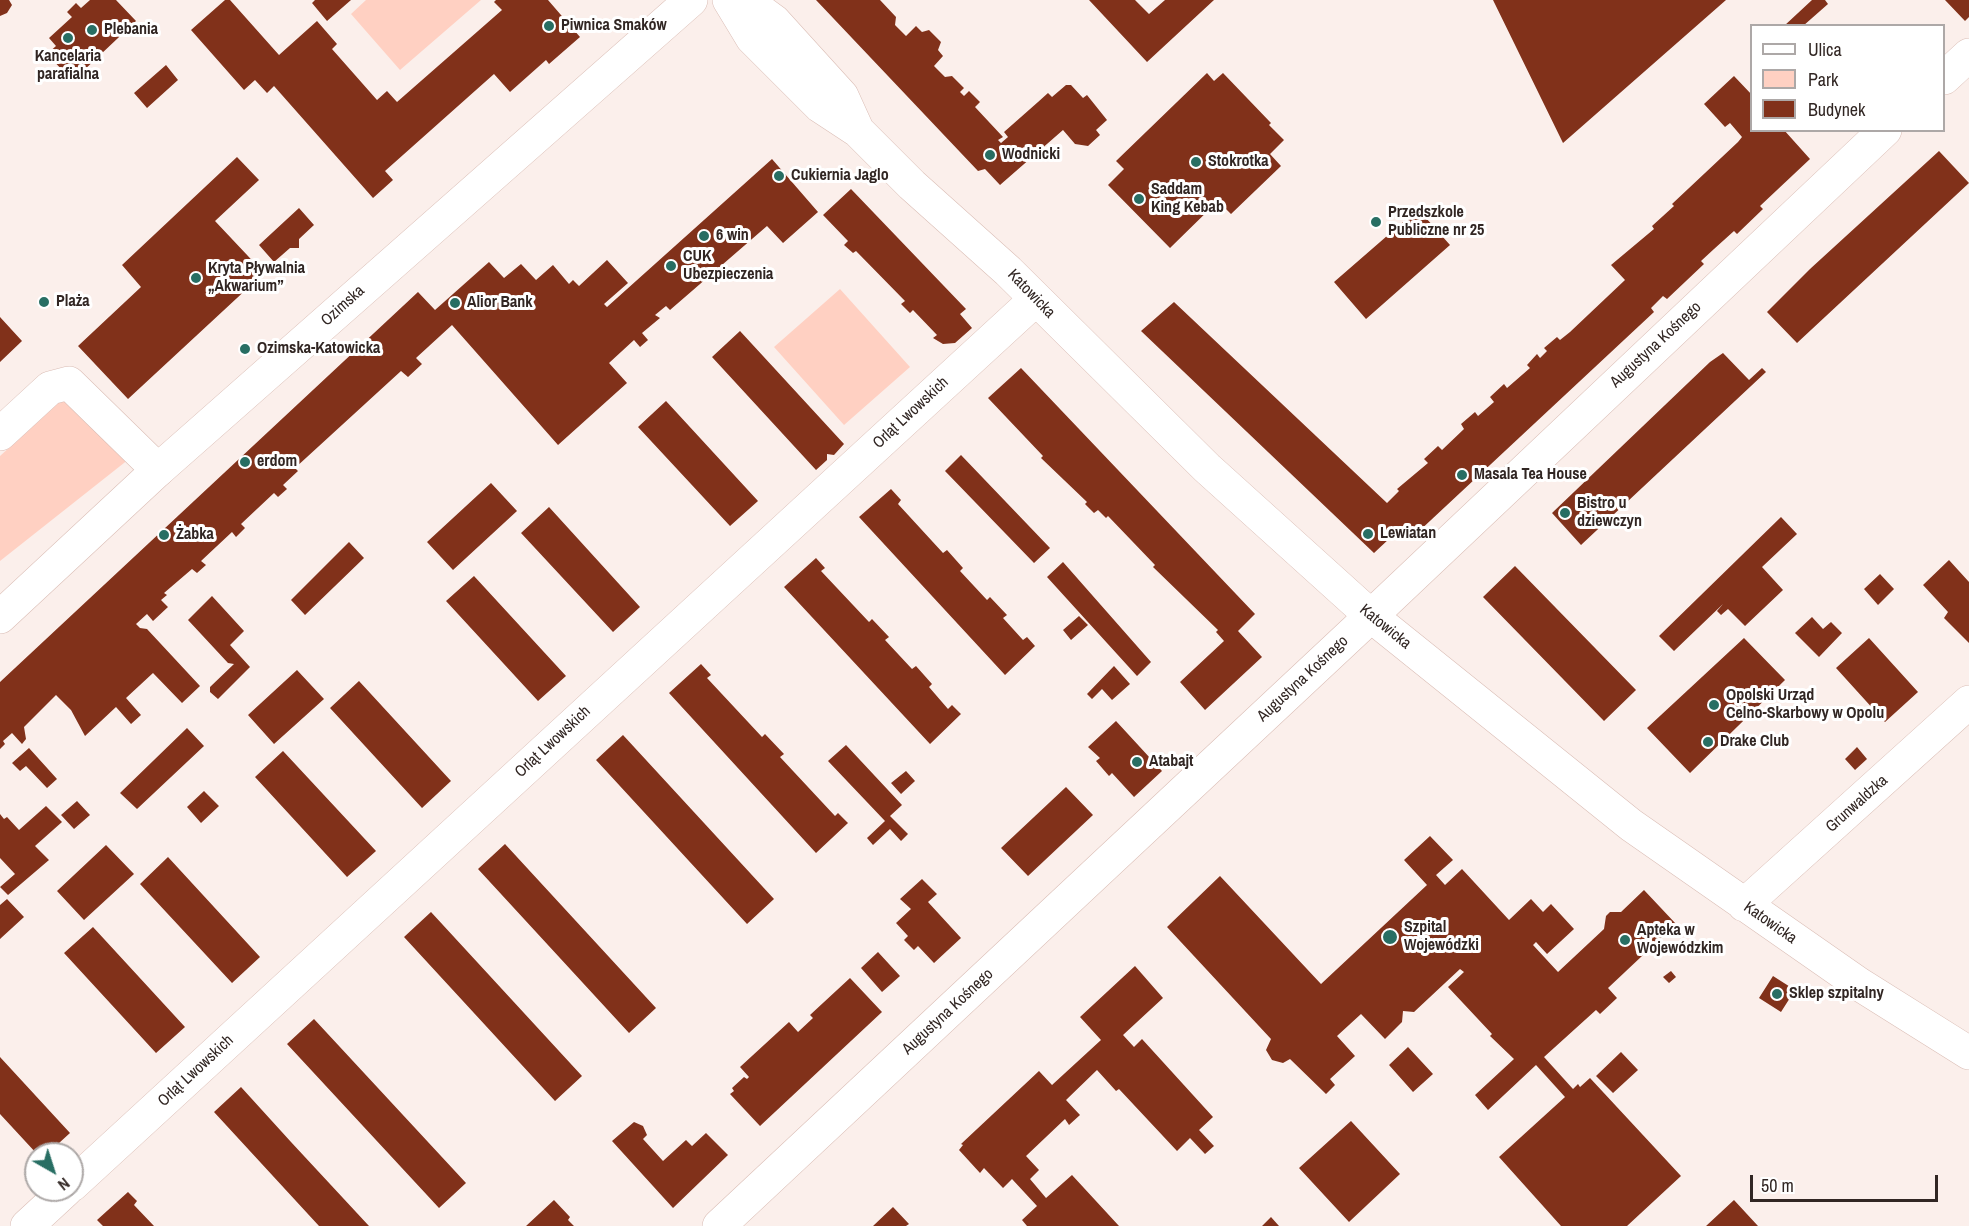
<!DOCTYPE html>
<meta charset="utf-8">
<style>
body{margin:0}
#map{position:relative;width:1969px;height:1226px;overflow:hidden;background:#fbefeb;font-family:"Archivo Narrow",sans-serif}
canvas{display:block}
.legend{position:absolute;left:1750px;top:24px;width:195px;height:108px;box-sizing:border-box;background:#fff;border:2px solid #ada8a7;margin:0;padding:8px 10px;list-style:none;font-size:18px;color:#312623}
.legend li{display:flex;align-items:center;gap:12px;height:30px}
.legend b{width:30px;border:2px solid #ada8a7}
.north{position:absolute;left:24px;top:1142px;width:60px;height:60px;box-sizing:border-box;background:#fff;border:2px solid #ada8a7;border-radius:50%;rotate:141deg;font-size:16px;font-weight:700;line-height:24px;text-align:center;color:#312623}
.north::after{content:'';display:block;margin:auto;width:21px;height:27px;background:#286e63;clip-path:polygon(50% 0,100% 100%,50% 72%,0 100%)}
.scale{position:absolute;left:1750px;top:1175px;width:188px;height:27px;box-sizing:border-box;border:3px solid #312623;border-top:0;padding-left:8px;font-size:18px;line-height:21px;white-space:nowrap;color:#312623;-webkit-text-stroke:4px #fff;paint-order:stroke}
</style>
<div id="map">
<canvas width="1969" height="1226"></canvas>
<ul class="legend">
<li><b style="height:8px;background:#fff"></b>Ulica</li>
<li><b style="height:16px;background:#ffd0c2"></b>Park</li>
<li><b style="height:16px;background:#81311a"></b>Budynek</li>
</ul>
<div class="north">N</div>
<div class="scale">50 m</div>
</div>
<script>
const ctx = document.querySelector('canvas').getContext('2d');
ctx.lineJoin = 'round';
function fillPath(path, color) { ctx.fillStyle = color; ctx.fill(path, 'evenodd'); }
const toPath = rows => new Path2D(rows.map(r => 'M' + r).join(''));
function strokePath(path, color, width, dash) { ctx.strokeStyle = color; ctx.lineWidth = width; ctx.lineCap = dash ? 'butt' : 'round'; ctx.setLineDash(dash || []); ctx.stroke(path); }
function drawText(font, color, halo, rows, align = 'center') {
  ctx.font = font + ' "Archivo Narrow",sans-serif'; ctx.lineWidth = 6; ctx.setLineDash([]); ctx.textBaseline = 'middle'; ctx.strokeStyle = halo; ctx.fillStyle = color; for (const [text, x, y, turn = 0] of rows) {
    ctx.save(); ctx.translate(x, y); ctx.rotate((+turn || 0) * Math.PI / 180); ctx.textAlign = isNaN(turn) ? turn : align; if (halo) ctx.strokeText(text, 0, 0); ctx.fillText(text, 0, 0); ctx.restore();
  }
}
const green = toPath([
 [366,0,481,0,400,70,351,14],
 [840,289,910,367,844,425,774,347],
 [66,396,129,459,0,561,0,456]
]);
const building = toPath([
 [0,0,9,0,12,5,7,13,0,16],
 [90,0,116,0,136,21,81,73,73,65,65,73,47,54,56,46,49,38,72,17,67,12,76,3,81,8],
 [225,0,230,0,279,55,317,21,337,44,332,49,377,100,387,91,397,102,502,10,494,2,496,0,548,0,580,37,549,64,546,60,510,92,494,74,385,171,393,180,373,198,274,86,267,93,255,80,244,90,191,30],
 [315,0,351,0,327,21,312,3],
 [816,0,880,0,896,17,895,25,906,36,916,26,922,32,929,30,941,42,938,50,943,56,934,66,945,77,952,76,964,88,960,92,964,96,969,91,980,102,975,107,1003,137,998,140,1001,143,1008,137,1004,132,1038,102,1048,93,1052,97,1066,85,1071,85,1083,98,1087,95,1107,120,1096,130,1100,135,1088,146,1075,144,1063,130,1000,185,985,169,978,171],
 [1089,0,1135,0,1149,14,1165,0,1214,0,1147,62],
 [1493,0,1726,0,1563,143],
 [1812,0,1825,0,1828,4,1803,26,1784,26],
 [1945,0,1969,0,1969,17,1965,21],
 [166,65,178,80,147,108,134,93],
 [1207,73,1214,81,1223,73,1271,123,1269,125,1284,140,1270,154,1281,166,1231,214,1218,201,1170,248,1108,185,1124,169,1116,161],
 [1734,76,1752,95,1752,130,1784,130,1810,159,1760,206,1763,209,1737,234,1734,231,1714,249,1701,261,1704,264,1667,299,1663,296,1651,308,1654,312,1416,534,1406,523,1374,553,1141,331,1174,302,1387,503,1399,491,1397,489,1428,463,1424,459,1438,446,1442,450,1464,429,1461,424,1475,412,1478,416,1494,402,1490,397,1504,384,1507,388,1530,368,1527,365,1537,354,1540,358,1547,351,1544,348,1557,337,1560,340,1570,332,1625,280,1611,265,1654,229,1652,226,1674,206,1672,204,1738,142,1742,137,1730,123,1725,127,1704,104],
 [1939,151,1969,183,1797,343,1767,312,1810,269],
 [237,157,259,180,215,221,264,273,128,399,78,346,141,287,122,265],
 [772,159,818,212,783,243,767,226,670,310,666,306,655,315,660,318,642,333,648,340,640,347,634,340,609,363,627,383,558,445,452,325,416,358,422,364,408,377,401,371,295,468,298,471,283,485,287,489,278,497,274,493,241,524,245,528,236,537,232,532,201,561,206,565,197,573,192,569,164,593,167,595,161,600,168,607,153,621,147,614,136,624,140,628,147,629,200,686,182,703,153,673,126,698,141,715,131,724,116,707,85,736,71,710,56,695,24,727,26,739,22,744,12,733,3,741,5,744,0,749,0,682,418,292,435,310,489,262,504,278,521,264,536,280,553,265,569,284,573,280,579,286,607,260,628,283,604,304,607,307],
 [851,189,966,309,960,314,972,328,955,343,943,344,933,338,937,335,913,310,910,313,901,304,905,301,856,251,853,253,844,245,848,241,823,215],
 [299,208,314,225,299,239,299,248,290,248,274,262,259,245],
 [1418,209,1450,245,1366,319,1334,282],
 [0,317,22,341,0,362],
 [740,331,844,444,834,455,827,454,827,460,816,470,712,357],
 [1723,353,1749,380,1762,368,1766,372,1581,545,1552,513,1710,362],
 [1021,368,1255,614,1238,631,1262,657,1205,710,1180,682,1224,641,1216,632,1218,630,1153,567,1155,565,1108,516,1106,518,1098,510,1094,513,1085,504,1087,502,1041,458,1043,456,988,398],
 [666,401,758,501,730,526,638,427],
 [961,455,1050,548,1034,563,945,471],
 [491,483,517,511,453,570,427,542],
 [891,489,901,500,898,504,943,553,947,550,963,568,960,571,987,600,990,597,1007,615,1003,618,1023,640,1027,637,1035,646,1005,675,859,517],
 [549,507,640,607,613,632,521,533],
 [1781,517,1797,534,1762,567,1783,590,1745,626,1728,609,1721,615,1717,611,1723,604,1674,651,1659,636],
 [349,542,364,558,305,615,291,600],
 [816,558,825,568,821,571,869,622,872,619,889,637,885,640,912,669,916,666,932,684,929,687,948,709,952,705,961,714,930,744,784,587],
 [1949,560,1969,582,1969,643,1944,618,1948,612,1923,585],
 [1063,562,1151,662,1137,676,1047,577],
 [1515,566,1636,690,1604,721,1483,597],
 [1880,574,1894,589,1878,605,1864,589],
 [474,576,566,676,538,701,446,601],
 [212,596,244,631,230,645,250,667,218,699,210,692,210,687,234,664,228,663,188,620],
 [1079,616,1088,625,1071,640,1063,630],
 [1812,617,1823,629,1831,622,1842,633,1819,657,1795,633],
 [1744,638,1785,680,1690,773,1647,728],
 [1869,638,1918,692,1885,722,1836,668],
 [701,664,711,675,707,678,762,737,765,734,784,754,780,757,835,816,838,813,848,823,816,853,669,693],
 [1114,666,1130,684,1112,700,1102,689,1092,699,1087,694],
 [297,670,324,699,274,744,248,715],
 [359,681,451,781,422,808,330,708],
 [1116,721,1162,771,1134,797,1112,773,1109,776,1096,761,1100,758,1088,747],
 [187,728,204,746,137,809,120,793],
 [623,735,774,899,747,924,596,760],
 [846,745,902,805,890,816,908,834,901,841,890,829,873,845,867,838,885,821,828,761],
 [1857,747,1867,759,1855,770,1845,759],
 [29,748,57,779,47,788,26,766,20,771,12,763],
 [283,751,376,851,347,877,255,777],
 [906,771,915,781,901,794,891,783],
 [1066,787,1093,815,1028,876,1001,848],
 [204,791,219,806,201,823,187,807],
 [77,801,90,815,74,829,61,815],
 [46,806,62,822,35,846,49,860,8,895,0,887,15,874,0,858,0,814,4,819,7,817,19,830],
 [1430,836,1453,860,1436,875,1445,885,1462,869,1509,920,1531,899,1543,912,1551,904,1574,929,1547,954,1536,942,1533,945,1558,972,1604,929,1606,916,1610,912,1621,912,1644,890,1676,924,1608,988,1617,998,1600,1014,1596,1010,1544,1057,1573,1089,1578,1084,1580,1087,1590,1078,1681,1176,1627,1226,1561,1226,1499,1157,1565,1097,1536,1065,1488,1110,1475,1095,1514,1059,1490,1036,1492,1034,1448,987,1464,972,1460,969,1414,1012,1403,1011,1402,1022,1385,1039,1361,1014,1337,1036,1355,1056,1330,1079,1335,1085,1326,1094,1290,1059,1283,1063,1272,1060,1266,1050,1271,1039,1167,927,1220,876,1321,984,1427,885,1404,860],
 [505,844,656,1008,629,1033,478,869],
 [106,845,134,874,84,920,57,891],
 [168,857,260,957,232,983,140,884],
 [922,879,937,894,928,902,961,938,934,963,918,946,914,950,904,940,908,936,896,923,911,909,900,899],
 [7,899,24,917,0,939,0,905],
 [431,912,582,1076,555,1101,404,937],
 [93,927,185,1027,156,1053,64,953],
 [878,952,900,976,882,992,861,968],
 [1135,966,1163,998,1123,1035,1134,1047,1142,1039,1213,1117,1199,1130,1214,1146,1205,1154,1190,1138,1177,1151,1119,1089,1116,1091,1097,1070,1066,1100,1080,1115,1069,1125,1065,1119,1026,1156,1039,1170,1030,1179,1046,1198,1072,1175,1119,1226,1027,1226,1022,1220,1037,1206,1012,1179,1003,1188,984,1168,980,1173,959,1150,963,1145,961,1144,1039,1071,1052,1085,1101,1040,1080,1017],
 [1671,971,1676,977,1669,983,1663,977],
 [1773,976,1795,990,1781,1012,1759,998],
 [850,978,882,1012,760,1126,730,1094,734,1091,732,1088,744,1077,747,1079,749,1077,740,1067,789,1022,798,1032,813,1018,810,1015],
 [314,1019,466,1183,439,1208,287,1044],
 [1408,1047,1433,1074,1413,1092,1389,1065],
 [1621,1052,1638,1070,1613,1093,1596,1076],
 [0,1057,70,1133,47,1154,37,1154,0,1114],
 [241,1087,291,1142,369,1226,319,1226,214,1112],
 [1351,1121,1400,1174,1349,1222,1299,1168],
 [634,1122,643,1126,647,1135,643,1139,663,1161,686,1140,692,1146,706,1133,728,1155,673,1208,612,1141],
 [128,1192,137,1201,134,1205,154,1226,103,1226,97,1220],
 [554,1200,570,1217,568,1220,574,1226,526,1226],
 [1734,1200,1758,1226,1706,1226],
 [893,1207,909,1224,906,1226,873,1226],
 [1271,1217,1279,1226,1262,1226]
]);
const minor = toPath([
 [729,0,752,38,820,106,858,131,912,185,1008,271,1207,468,1371,616,1631,825,1859,984,1969,1053],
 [745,0,774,21,842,96,857,129],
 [1944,78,1969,55],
 [0,434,50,388,69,383,158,470],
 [1744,905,1969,702],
 [72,1185,1035,300],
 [27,1226,66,1190],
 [719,1226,1371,616,1885,130]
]);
const major = toPath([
 [0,617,158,470,691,0]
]);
const markers = [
 [549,26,6,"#286e63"],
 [92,30,6,"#286e63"],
 [68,38,6,"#286e63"],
 [990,155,6,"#286e63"],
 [1196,162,6,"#286e63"],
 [779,176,6,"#286e63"],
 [1139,199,6,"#286e63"],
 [1376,222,6,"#286e63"],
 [704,236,6,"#286e63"],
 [671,266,6,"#286e63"],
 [196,278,6,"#286e63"],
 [44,302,6,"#286e63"],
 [455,303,6,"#286e63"],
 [245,349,6,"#286e63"],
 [245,462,6,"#286e63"],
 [1462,475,6,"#286e63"],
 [1565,513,6,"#286e63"],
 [1368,534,6,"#286e63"],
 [164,535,6,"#286e63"],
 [1714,705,6,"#286e63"],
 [1708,742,6,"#286e63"],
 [1137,762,6,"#286e63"],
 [1390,937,8,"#286e63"],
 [1625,940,6,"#286e63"],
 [1777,994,6,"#286e63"]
];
const poiNames = [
 ["Piwnica Smaków",561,26],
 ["Plebania",104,30],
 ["Kancelaria",68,57,"center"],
 ["parafialna",68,75,"center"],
 ["Wodnicki",1002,155],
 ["Stokrotka",1208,162],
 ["Cukiernia Jaglo",791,176],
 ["Saddam",1151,190],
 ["King Kebab",1151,208],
 ["Przedszkole",1388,213],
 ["Publiczne nr 25",1388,231],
 ["6 win",716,236],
 ["CUK",683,257],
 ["Ubezpieczenia",683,275],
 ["Kryta Pływalnia",208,269],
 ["„Akwarium”",208,287],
 ["Plaża",56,302],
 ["Alior Bank",467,303],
 ["Ozimska-Katowicka",257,349],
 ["erdom",257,462],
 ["Masala Tea House",1474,475],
 ["Bistro u",1577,504],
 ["dziewczyn",1577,522],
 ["Lewiatan",1380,534],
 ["Żabka",176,535],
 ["Opolski Urząd",1726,696],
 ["Celno-Skarbowy w Opolu",1726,714],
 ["Drake Club",1720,742],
 ["Atabajt",1149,762],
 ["Szpital",1404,928],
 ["Wojewódzki",1404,946],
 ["Apteka w",1637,931],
 ["Wojewódzkim",1637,949],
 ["Sklep szpitalny",1789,994]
];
const streetNames = [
 ["Katowicka",1031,294,46],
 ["Ozimska",343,306,-42],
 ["Augustyna Kośnego",1656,345,-43],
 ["Orląt Lwowskich",911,413,-43],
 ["Katowicka",1385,627,39],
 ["Augustyna Kośnego",1303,679,-43],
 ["Orląt Lwowskich",553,742,-43],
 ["Grunwaldzka",1857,804,-42],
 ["Katowicka",1770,923,35],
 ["Augustyna Kośnego",948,1012,-43],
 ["Orląt Lwowskich",196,1071,-43]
];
fillPath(green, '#ffd0c2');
fillPath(building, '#81311a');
strokePath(minor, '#dabdb5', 34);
strokePath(major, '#dabdb5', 34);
strokePath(minor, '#fff', 33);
strokePath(major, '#fff', 33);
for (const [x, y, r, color] of markers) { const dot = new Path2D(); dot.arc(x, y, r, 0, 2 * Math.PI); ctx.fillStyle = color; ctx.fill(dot); strokePath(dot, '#fff', 2); }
drawText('bold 16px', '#312623', '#fff', poiNames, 'left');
drawText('16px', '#312623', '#fff', streetNames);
</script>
